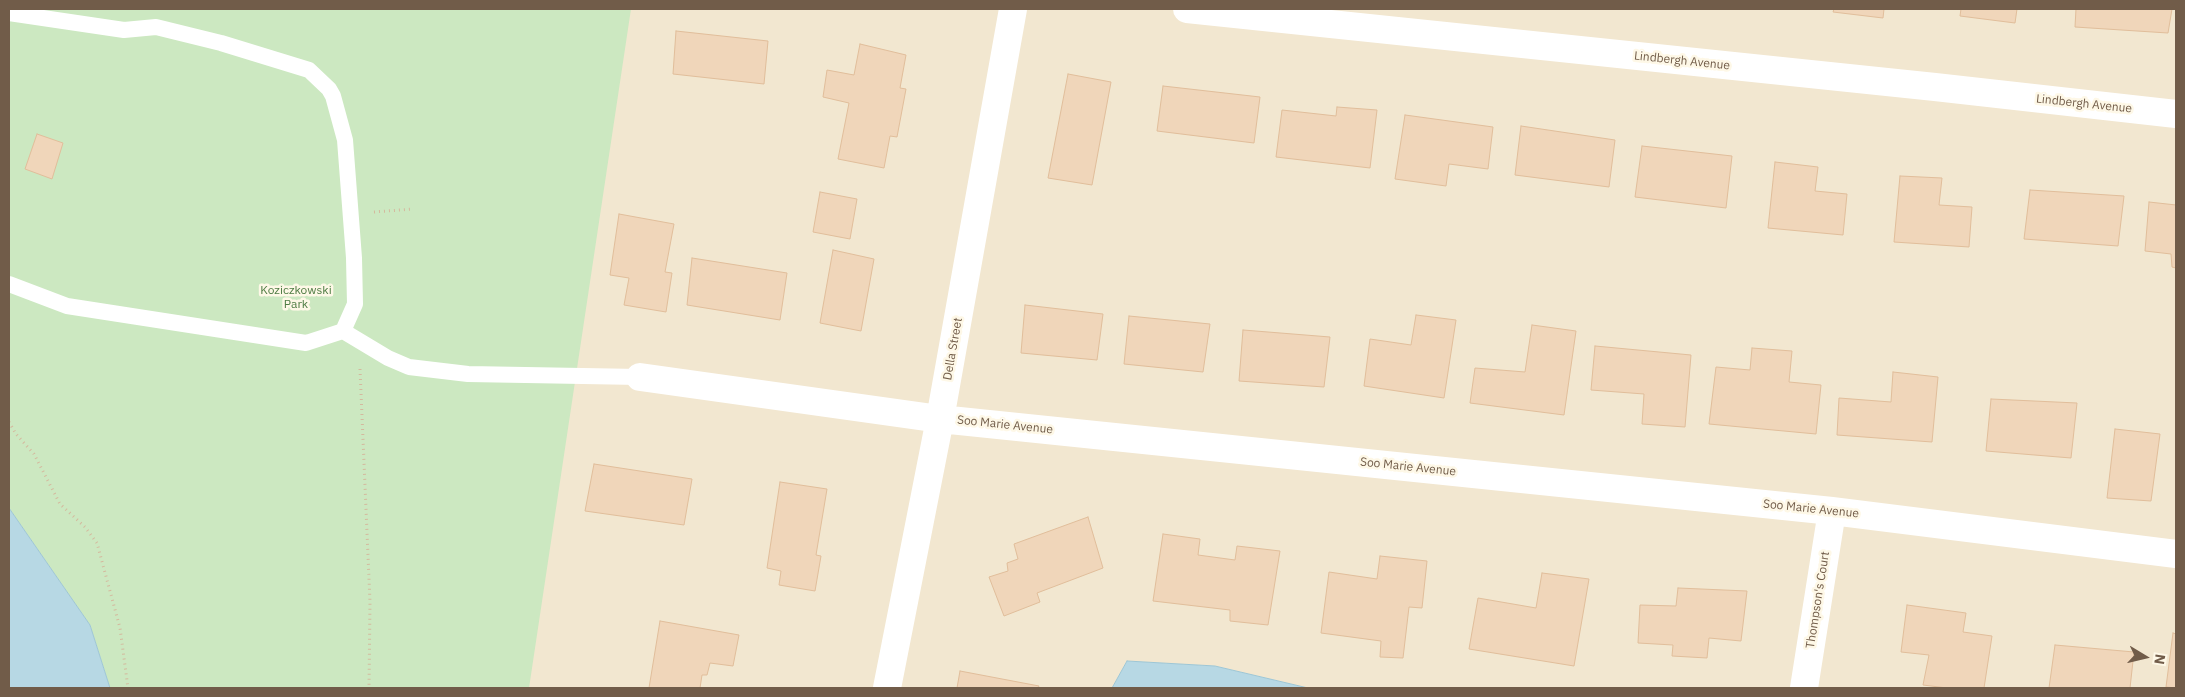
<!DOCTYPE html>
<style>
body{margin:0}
#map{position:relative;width:2185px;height:697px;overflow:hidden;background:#fbf4e2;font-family:"IBM Plex Sans",sans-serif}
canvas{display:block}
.frame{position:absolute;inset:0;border:10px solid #715c49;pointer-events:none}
.north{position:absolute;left:2120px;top:632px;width:50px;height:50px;-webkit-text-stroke:4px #fef8e7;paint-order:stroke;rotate:99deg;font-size:14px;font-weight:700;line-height:20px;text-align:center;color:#715c49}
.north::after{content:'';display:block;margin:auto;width:18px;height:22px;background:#715c49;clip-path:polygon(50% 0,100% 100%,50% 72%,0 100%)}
</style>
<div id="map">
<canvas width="2185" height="697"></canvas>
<div class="frame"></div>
<div class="north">N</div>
</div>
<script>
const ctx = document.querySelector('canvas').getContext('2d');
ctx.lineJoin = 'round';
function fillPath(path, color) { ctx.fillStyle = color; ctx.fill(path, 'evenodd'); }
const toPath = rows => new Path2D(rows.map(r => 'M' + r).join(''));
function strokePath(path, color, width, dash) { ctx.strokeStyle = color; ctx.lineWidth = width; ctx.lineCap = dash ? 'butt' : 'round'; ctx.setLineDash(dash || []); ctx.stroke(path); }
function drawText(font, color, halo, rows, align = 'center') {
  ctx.font = font + ' "IBM Plex Sans",sans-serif'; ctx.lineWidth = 5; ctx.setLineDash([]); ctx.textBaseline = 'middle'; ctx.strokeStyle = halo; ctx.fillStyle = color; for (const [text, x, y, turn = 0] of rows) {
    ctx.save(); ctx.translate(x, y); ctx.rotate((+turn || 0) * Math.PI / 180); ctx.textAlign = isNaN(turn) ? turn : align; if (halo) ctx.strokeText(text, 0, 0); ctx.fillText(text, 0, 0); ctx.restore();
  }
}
const residential = toPath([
 [627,9,2176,9,2176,688,1308,688,1215,666,1127,661,1112,688,521,688]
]);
const green = toPath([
 [9,9,631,9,529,688,110,688,90,625,9,508]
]);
const water = toPath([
 [9,508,90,625,110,688,9,688,9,508],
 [1127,661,1215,666,1308,688,1112,688,1127,661]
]);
const building = toPath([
 [1834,9,1884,9,1883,18,1833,12,1834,9],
 [1961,9,2017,9,2015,23,1960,16,1961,9],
 [2076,9,2172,9,2168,33,2075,27,2076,9],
 [676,31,768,41,764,84,673,74,676,31],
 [860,44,906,55,900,88,906,89,897,137,890,136,884,168,838,159,849,103,823,97,827,70,854,75,860,44],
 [1068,74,1111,82,1092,185,1048,178,1068,74],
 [1163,86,1260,97,1254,143,1157,131,1163,86],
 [1337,107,1377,110,1370,168,1276,157,1282,110,1336,116,1337,107],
 [1405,115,1493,127,1488,169,1449,164,1446,186,1395,179,1405,115],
 [1521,126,1615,140,1609,187,1515,175,1521,126],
 [37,134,63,143,52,179,25,169,37,134],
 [1642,146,1732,156,1726,208,1635,197,1642,146],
 [1775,162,1818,167,1815,191,1847,194,1843,235,1768,228,1775,162],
 [1900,176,1942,178,1939,205,1972,207,1969,247,1894,242,1900,176],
 [2030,190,2124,196,2118,246,2024,239,2030,190],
 [820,192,857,199,850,239,813,232,820,192],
 [2149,202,2176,205,2176,268,2172,267,2171,254,2145,251,2149,202],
 [619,214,674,224,665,272,672,273,666,312,624,305,629,278,610,275,619,214],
 [833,250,874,259,861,331,820,323,833,250],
 [692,258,787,273,780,320,687,305,692,258],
 [1025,305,1103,314,1097,360,1021,353,1025,305],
 [1416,315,1456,320,1444,398,1364,386,1370,339,1411,345,1416,315],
 [1129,316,1210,324,1203,372,1124,364,1129,316],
 [1532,325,1576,331,1564,415,1470,403,1475,368,1525,372,1532,325],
 [1243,330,1330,337,1324,387,1239,381,1243,330],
 [1595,346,1691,355,1685,427,1642,424,1644,394,1591,390,1595,346],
 [1752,348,1792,351,1789,382,1821,385,1816,434,1709,424,1716,367,1750,370,1752,348],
 [1893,372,1938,377,1932,442,1837,435,1839,398,1891,402,1893,372],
 [1991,399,2077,403,2071,458,1986,451,1991,399],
 [2115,429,2160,434,2151,501,2107,498,2115,429],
 [594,464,692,479,684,525,585,511,594,464],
 [780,482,827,489,816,555,821,556,815,591,779,585,781,571,767,568,780,482],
 [1088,517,1103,568,1037,593,1040,602,1004,616,989,577,1008,571,1007,563,1018,559,1014,544,1088,517],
 [1163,534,1200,539,1198,555,1235,560,1237,546,1280,551,1268,625,1230,621,1230,610,1153,601,1163,534],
 [1380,556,1427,561,1422,608,1409,607,1403,658,1380,657,1381,641,1321,633,1329,572,1377,579,1380,556],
 [1542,573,1589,579,1574,666,1469,649,1478,598,1536,608,1542,573],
 [1678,588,1747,591,1741,641,1709,638,1707,658,1672,656,1673,645,1638,643,1640,605,1676,606,1678,588],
 [1907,605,1966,613,1963,632,1992,636,1984,688,1947,688,1923,685,1929,655,1901,652,1907,605],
 [660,621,739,635,733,666,710,663,707,675,702,675,700,688,649,688,660,621],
 [2173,633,2176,634,2176,688,2166,687,2173,633],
 [2055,645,2134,652,2130,688,2049,688,2055,645],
 [960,671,1039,686,1038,688,957,688,960,671]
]);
const path = toPath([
 [374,212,413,209],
 [360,369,370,602,369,688],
 [9,422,16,434,34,454,60,504,85,527,97,543,120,628,128,688]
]);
const lane = toPath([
 [9,13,124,30,156,27,221,43,309,70,329,89,333,96,345,140,354,258,355,304,343,331,306,343,67,306,9,284],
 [343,331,388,358,409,367,468,374,640,377]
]);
const street = toPath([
 [1187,9,1935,87,2176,114],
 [640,377,940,419,1832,511,2176,554],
 [887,688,940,419,1013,9],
 [1804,688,1832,511]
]);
const streetNames = [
 ["Lindbergh Avenue",1682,61,6],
 ["Lindbergh Avenue",2084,104,6],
 ["Della Street",953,349,-80],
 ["Soo Marie Avenue",1005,425,6],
 ["Soo Marie Avenue",1408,467,6],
 ["Soo Marie Avenue",1811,509,6],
 ["Thompson's Court",1818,600,-81]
];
const parkNames = [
 ["Koziczkowski",296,291],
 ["Park",296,305]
];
fillPath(residential, '#f2e7d0');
fillPath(green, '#cce8c1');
fillPath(water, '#b7d8e4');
strokePath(water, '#9ec6d5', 1);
fillPath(building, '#f0d6ba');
strokePath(building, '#e1be9b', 1);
strokePath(path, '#d4b99e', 3, [1, 4]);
strokePath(lane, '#fff', 16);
strokePath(street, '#fff', 28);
drawText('12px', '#715c49', '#fef8e7', streetNames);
drawText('12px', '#4f7c44', '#fef8e7', parkNames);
</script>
